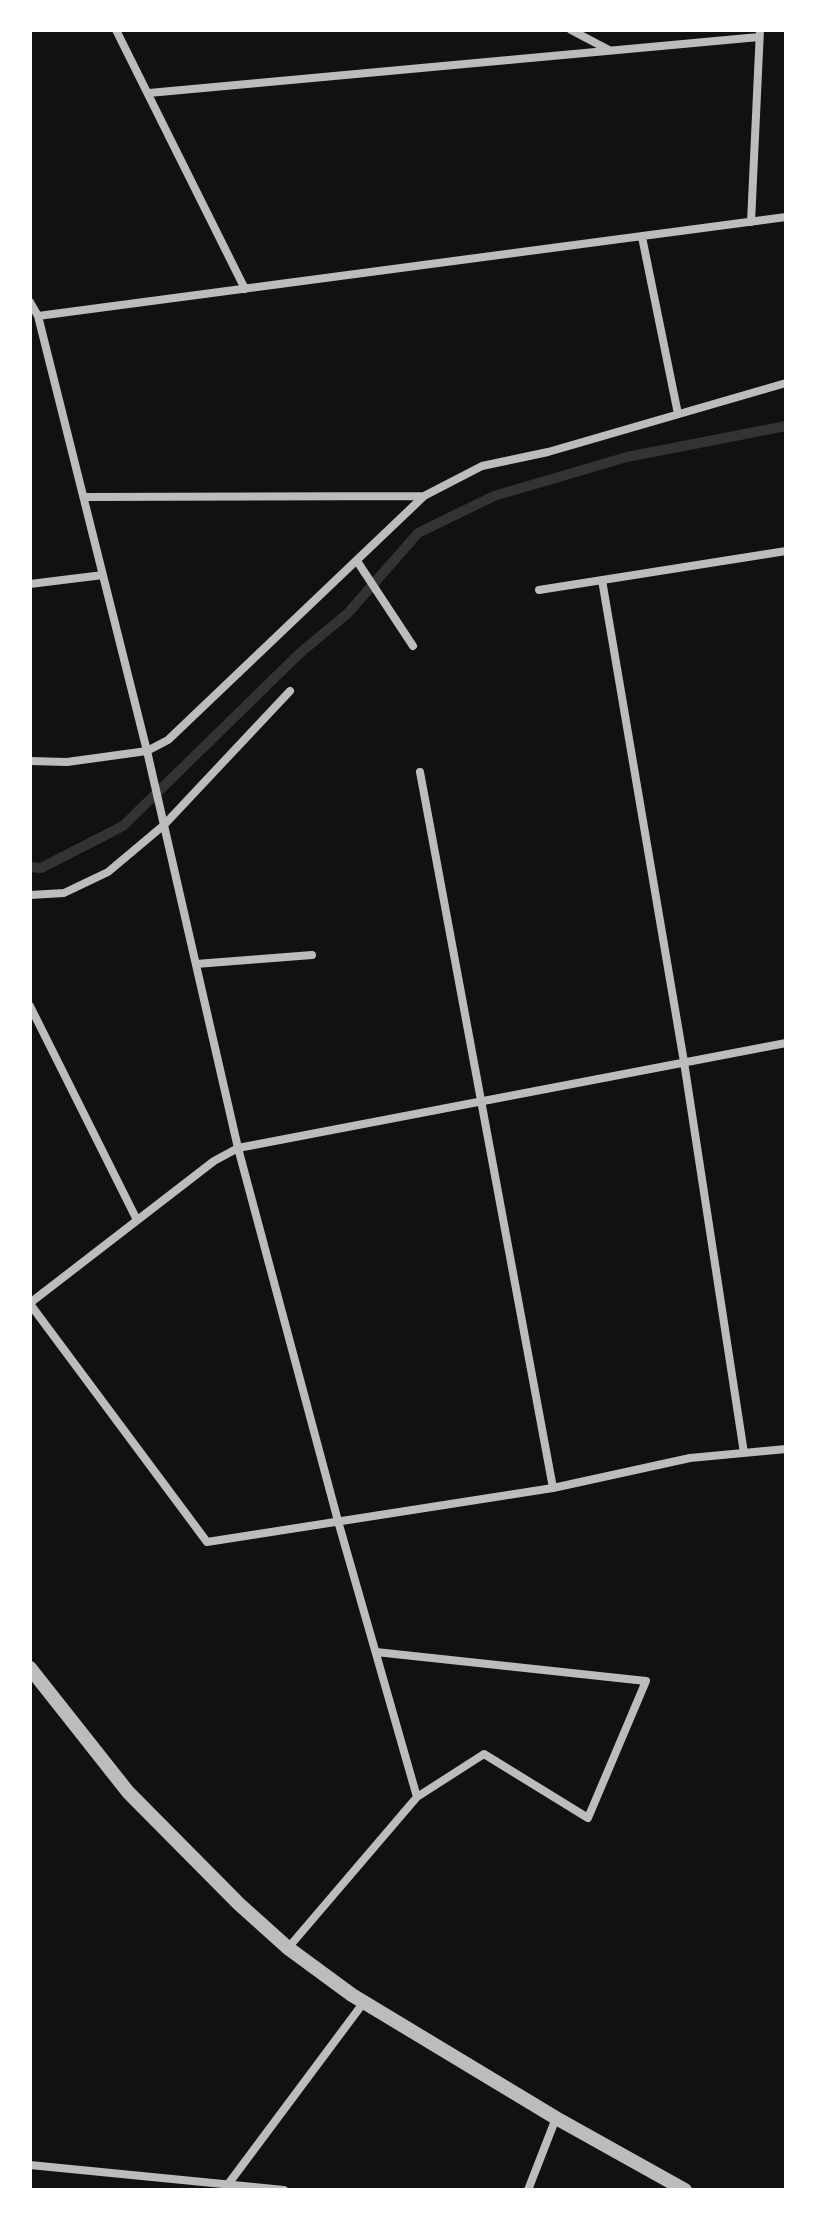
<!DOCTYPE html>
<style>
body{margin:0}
#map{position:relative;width:816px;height:2220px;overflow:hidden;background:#111;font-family:"Source Serif 4",serif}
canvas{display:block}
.frame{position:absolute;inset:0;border:32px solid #fff;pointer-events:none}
</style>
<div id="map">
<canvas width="816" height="2220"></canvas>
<div class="frame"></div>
</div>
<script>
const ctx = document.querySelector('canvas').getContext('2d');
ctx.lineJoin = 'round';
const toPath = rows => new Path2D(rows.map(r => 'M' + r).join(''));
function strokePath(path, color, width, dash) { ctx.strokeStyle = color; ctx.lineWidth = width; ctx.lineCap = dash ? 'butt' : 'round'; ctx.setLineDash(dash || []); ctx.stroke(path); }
const stream = toPath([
 [30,867,41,868,123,826,300,653,348,613,418,533,494,496,627,457,786,426]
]);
const minor = toPath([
 [116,30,245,289],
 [571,30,609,50],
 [149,93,759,37],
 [751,222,760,30],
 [642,237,678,414],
 [30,302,38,316,147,751,238,1148,338,1521,417,1797,288,1948],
 [38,316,786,217],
 [84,497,424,496],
 [357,561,413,646],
 [602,580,684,1062,744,1453],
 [30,584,103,575],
 [539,590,786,551],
 [30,761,67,762,147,751,168,740,424,496,482,466,548,452,786,383],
 [420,772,553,1488],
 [30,895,64,893,108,872,164,825,290,691],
 [196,964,312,955],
 [30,1006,137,1220],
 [30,1303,214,1161,238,1148,786,1043],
 [30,1304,207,1542,553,1488,690,1458,786,1449],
 [376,1652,646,1681,588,1818,484,1754,417,1797],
 [30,2165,284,2190],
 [229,2183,364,2002],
 [528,2190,556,2118]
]);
const tertiary = toPath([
 [30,1668,128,1792,239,1904,288,1948,352,1995,556,2118,685,2190]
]);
strokePath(stream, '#333', 10);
strokePath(minor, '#bcbcbc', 8);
strokePath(tertiary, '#bcbcbc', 14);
</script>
